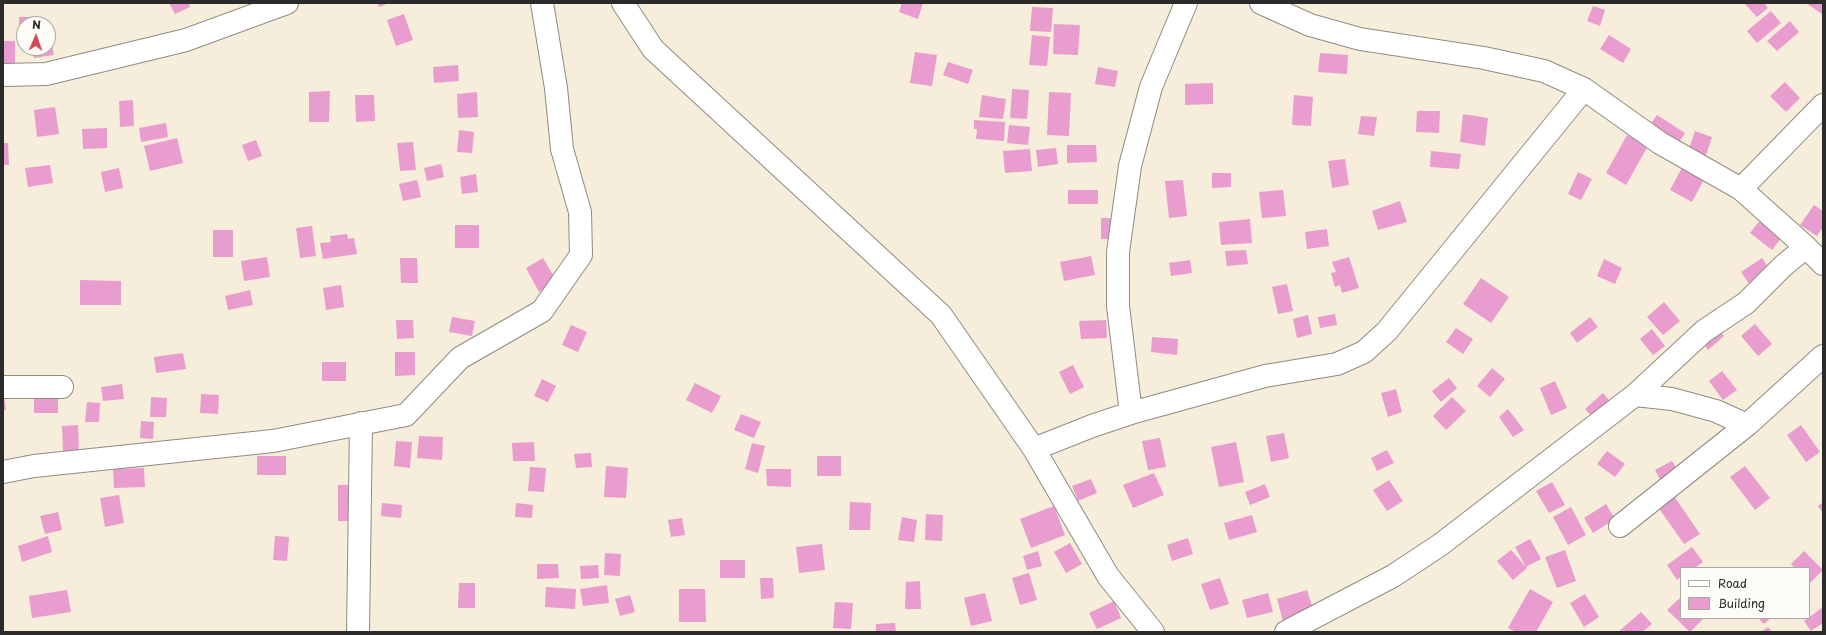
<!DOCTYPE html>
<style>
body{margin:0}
#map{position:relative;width:1826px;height:635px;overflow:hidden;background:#f6eddb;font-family:"Playpen Sans",sans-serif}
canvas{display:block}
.frame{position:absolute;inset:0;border:4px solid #2b2b2b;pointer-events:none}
.legend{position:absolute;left:1680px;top:567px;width:130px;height:52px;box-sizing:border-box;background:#fdfcf7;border:1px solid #a9a8a5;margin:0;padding:5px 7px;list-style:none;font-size:12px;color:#2b2b2b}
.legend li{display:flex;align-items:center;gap:8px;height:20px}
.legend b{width:20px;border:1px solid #a9a8a5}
.north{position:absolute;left:16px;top:16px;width:40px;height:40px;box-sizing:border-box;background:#fdfcf7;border:1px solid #a9a8a5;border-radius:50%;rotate:2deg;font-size:11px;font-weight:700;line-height:16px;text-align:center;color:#2b2b2b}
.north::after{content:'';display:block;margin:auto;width:14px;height:18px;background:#d1495b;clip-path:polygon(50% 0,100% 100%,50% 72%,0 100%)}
</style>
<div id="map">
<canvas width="1826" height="635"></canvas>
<div class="frame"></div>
<ul class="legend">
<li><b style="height:5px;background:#fff"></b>Road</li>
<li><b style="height:11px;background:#e99dce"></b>Building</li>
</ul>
<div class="north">N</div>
</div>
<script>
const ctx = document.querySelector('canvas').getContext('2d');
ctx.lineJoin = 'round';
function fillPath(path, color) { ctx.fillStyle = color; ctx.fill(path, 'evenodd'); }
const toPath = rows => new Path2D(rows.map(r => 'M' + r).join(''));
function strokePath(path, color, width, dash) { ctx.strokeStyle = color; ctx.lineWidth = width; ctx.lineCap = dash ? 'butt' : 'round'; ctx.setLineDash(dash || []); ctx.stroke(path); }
const building = toPath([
 [169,3,189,3,190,7,175,14],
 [378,3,389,3,379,7],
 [902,3,923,3,918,19,899,12],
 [1744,3,1764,3,1768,8,1757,17],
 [1806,3,1823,3,1823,13,1822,14],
 [1593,6,1605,10,1600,26,1587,21],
 [1032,7,1053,8,1051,32,1030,31],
 [1771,11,1781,23,1757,43,1747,31],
 [404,14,413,40,396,46,387,20],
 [19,17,30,17,30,24,24,24,24,39,19,39],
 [1790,21,1799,32,1777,51,1767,41],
 [1054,24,1080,25,1078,55,1053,54],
 [1032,35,1050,37,1047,66,1029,65],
 [1609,35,1631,49,1623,63,1600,49],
 [48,40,51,40,54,55,34,58,33,48,48,48],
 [3,41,15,41,15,67,3,67],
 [915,52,937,55,932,86,910,83],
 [1320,53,1348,55,1347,74,1318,72],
 [948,62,973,70,968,84,943,75],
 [458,65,459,81,434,83,433,67],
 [1098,67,1118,71,1115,87,1095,84],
 [1785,82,1800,98,1786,112,1770,96],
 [1213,83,1213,104,1185,105,1185,84],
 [1012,89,1029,90,1027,119,1010,118],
 [330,91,329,122,309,122,309,92],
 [477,92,478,117,458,118,457,94],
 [1049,92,1071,93,1069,136,1047,135],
 [355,95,374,95,375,121,356,122],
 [982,95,1006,99,1003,119,979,117],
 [1294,95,1313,97,1311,126,1292,125],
 [133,100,134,126,120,127,119,101],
 [55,107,59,134,37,137,34,110],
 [1417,111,1440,111,1439,133,1416,132],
 [1463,114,1488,118,1485,146,1460,142],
 [1657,115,1685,133,1676,147,1647,129],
 [1361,116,1377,117,1374,136,1358,134],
 [974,120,1005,122,1004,141,976,139,977,129,974,129],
 [166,123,168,137,141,142,139,128],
 [1009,125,1030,127,1028,145,1007,143],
 [107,128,107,148,83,149,82,129],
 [459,130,474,132,472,153,457,152],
 [1695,131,1712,137,1704,161,1687,155],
 [1627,135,1648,146,1626,185,1606,173],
 [177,138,183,163,150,171,144,146],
 [256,140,262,156,248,161,242,145],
 [413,142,416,170,400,171,397,143],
 [3,143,8,143,9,165,3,165],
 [1067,145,1096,145,1097,162,1067,163],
 [1056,148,1058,164,1038,167,1036,150],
 [1030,149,1032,171,1005,173,1003,151],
 [1431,151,1461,154,1459,169,1430,167],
 [1345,159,1349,185,1332,188,1328,161],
 [441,164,444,177,427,181,424,168],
 [1684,164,1706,176,1692,202,1670,190],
 [50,165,53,183,28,187,25,168],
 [119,168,123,188,105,192,101,172],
 [1578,172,1592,179,1581,200,1568,194],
 [1212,173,1231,173,1231,187,1212,188],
 [476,174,478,192,462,194,460,177],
 [417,180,421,197,403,201,399,184],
 [1183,180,1187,216,1169,218,1165,181],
 [1068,190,1098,190,1098,204,1068,204],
 [1283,190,1286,216,1262,218,1259,192],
 [1400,201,1407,222,1378,230,1372,211],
 [1814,205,1823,211,1823,227,1817,236,1800,225],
 [1101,218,1116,218,1117,239,1101,239],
 [1250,219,1252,243,1221,245,1219,222],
 [1761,219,1783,236,1772,250,1750,233],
 [455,225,479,225,479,248,455,248],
 [312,226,316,256,300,258,296,228],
 [1327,229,1329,246,1307,249,1305,232],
 [213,230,233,230,233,257,213,257],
 [347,234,348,239,354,238,357,254,323,259,320,243,331,242,330,236],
 [1246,250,1248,264,1227,266,1225,251],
 [1091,256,1095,275,1064,281,1060,262],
 [267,257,270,277,244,281,241,261],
 [1349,257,1359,288,1342,293,1340,285,1335,287,1331,273,1336,272,1332,262],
 [400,258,417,258,418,283,401,283],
 [543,258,557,282,539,292,526,268],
 [1762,258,1773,274,1752,288,1741,272],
 [1604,259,1622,268,1615,284,1597,276],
 [1190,260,1192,273,1171,276,1169,263],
 [1481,278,1509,297,1491,323,1463,304],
 [80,280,121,281,121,305,80,305],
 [1287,284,1293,311,1278,314,1272,287],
 [341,285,344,307,326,310,323,288],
 [250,290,253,305,228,310,225,296],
 [1664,302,1680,321,1663,335,1647,317],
 [1335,314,1337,325,1320,328,1318,317],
 [1308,315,1312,334,1297,338,1293,319],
 [452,317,475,321,472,336,449,332],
 [1590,317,1598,327,1577,343,1570,333],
 [396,320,413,320,414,338,397,339],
 [1106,320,1107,338,1081,339,1079,321],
 [1755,324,1772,344,1758,356,1741,336],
 [571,325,587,332,578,352,562,345],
 [1456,328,1473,339,1463,354,1446,342],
 [1718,328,1724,336,1708,350,1702,342],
 [1652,329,1665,346,1653,355,1640,339],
 [1152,337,1178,339,1177,355,1151,352],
 [395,352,415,352,415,375,395,376],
 [183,353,186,369,156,373,154,357],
 [322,362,346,362,346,381,322,381],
 [1073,365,1084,387,1070,394,1059,372],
 [1492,368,1505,379,1490,397,1477,386],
 [1722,371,1737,390,1723,400,1709,381],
 [1449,378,1457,388,1441,402,1432,391],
 [542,379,556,386,548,402,534,396],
 [1555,381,1567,408,1551,415,1540,388],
 [695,383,721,396,712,413,686,400],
 [122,384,124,399,103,401,101,387],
 [1396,389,1402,412,1388,417,1381,393],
 [3,391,6,410,3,410],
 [1603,393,1613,405,1595,420,1585,409],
 [34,394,58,394,58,413,34,413],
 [201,394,219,395,218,414,200,413],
 [151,397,167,398,166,417,150,417],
 [1452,397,1466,411,1446,430,1433,416],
 [87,402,100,403,99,422,85,422],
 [1508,409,1524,430,1513,437,1499,417],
 [741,414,761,422,754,438,734,430],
 [141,421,154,422,153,439,140,438],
 [78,425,79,451,63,451,62,426],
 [1801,425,1820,452,1806,462,1787,435],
 [1284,433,1289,458,1271,462,1266,436],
 [419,436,443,437,442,460,417,458],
 [1160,438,1166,467,1148,470,1142,441],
 [396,441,412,442,410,468,394,466],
 [534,442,535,461,513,461,512,443],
 [1236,442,1244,482,1219,487,1211,447],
 [752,443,765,446,758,473,745,469],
 [1387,450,1394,463,1377,471,1371,458],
 [1607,451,1625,464,1615,477,1597,464],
 [591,453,592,467,576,468,574,454],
 [257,456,286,456,286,475,257,475],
 [817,456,841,456,841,476,817,476],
 [1672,461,1679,473,1662,483,1655,470],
 [606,466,628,468,626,498,604,497],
 [1745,466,1770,498,1755,510,1730,477],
 [530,467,546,468,544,492,528,491],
 [144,468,145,487,114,488,113,469],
 [766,469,791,469,791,487,767,486],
 [1154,473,1164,495,1133,508,1123,485],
 [1091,479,1097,493,1078,501,1072,486],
 [1389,480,1403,501,1387,511,1373,490],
 [1552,482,1565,505,1549,513,1536,491],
 [1265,484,1270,497,1250,505,1245,492],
 [338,485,357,485,356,521,338,521],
 [119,495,124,523,105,527,100,498],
 [1674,496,1700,534,1684,544,1658,507],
 [850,502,871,503,870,530,849,530],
 [1823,502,1823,513,1818,506],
 [382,503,402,505,401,518,381,516],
 [516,503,533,505,532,518,515,517],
 [1606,504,1615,519,1593,533,1584,518],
 [1054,506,1065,535,1031,548,1020,519],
 [1571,507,1586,535,1568,545,1553,517],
 [58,512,62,530,45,534,40,516],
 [926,514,943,515,942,541,925,540],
 [1252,515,1257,532,1229,540,1224,523],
 [902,517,917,520,914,542,898,540],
 [682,518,685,535,671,537,668,520],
 [48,536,52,552,22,562,18,546],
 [275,536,289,537,287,561,273,560],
 [1188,538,1193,554,1172,561,1167,545],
 [1530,539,1541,559,1526,567,1515,547],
 [1070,543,1082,564,1066,573,1054,552],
 [822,544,825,570,799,573,796,547],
 [1692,547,1703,562,1695,568,1681,568,1681,577,1677,580,1667,565],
 [1511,550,1527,568,1513,580,1497,561],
 [1565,550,1576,581,1557,588,1545,557],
 [1038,551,1042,566,1027,570,1023,556],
 [1804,551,1823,570,1810,583,1809,568,1795,568,1791,564],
 [605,553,621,554,620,576,604,575],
 [720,560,745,560,745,578,720,578],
 [537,564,558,564,559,578,537,579],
 [598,565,599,578,581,579,580,566],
 [1029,573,1037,600,1020,605,1012,578],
 [760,578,773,578,774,598,761,599],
 [1220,578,1229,604,1210,610,1201,584],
 [920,581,921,609,905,609,906,582],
 [459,583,475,583,475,608,458,608],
 [607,585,609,603,583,606,580,589],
 [546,587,576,589,575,609,545,607],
 [679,589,705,589,706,622,679,622],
 [1530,589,1553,602,1536,632,1516,632,1508,628],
 [67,590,71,612,32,618,29,596],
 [1307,590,1314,612,1283,621,1277,599],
 [985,593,992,621,971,626,964,598],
 [1268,593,1273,612,1247,618,1242,600],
 [1585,594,1599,617,1584,627,1570,603],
 [630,595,635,612,620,616,615,599],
 [1681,597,1681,618,1704,618,1690,632,1667,610],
 [1114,601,1121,618,1097,629,1089,613],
 [835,602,853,603,851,629,833,628],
 [1823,607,1823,623,1811,631,1804,621],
 [1641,612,1652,624,1642,632,1618,632],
 [1758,618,1771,618,1764,624],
 [895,623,896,632,876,632,876,624],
 [1768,627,1772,632,1761,632]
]);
const minor = toPath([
 [623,3,653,49,941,315,1034,449,1108,576,1153,632],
 [1261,3,1310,25,1360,39,1484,58,1544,71,1584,89,1660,143,1741,189,1806,247],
 [3,75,46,74,186,40,287,3],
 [1741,189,1823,105],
 [3,387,62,387],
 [1635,395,1672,399,1716,411,1747,425],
 [1131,413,1118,306,1118,252,1130,166,1151,87,1186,3],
 [1034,449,1092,426,1131,413,1265,376,1337,364,1364,352,1387,331,1584,89],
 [3,472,34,466,273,441,406,415,460,358,542,311,581,255,580,212,562,149,556,88,542,3],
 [1620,526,1747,425,1823,356],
 [358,632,361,423],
 [1286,632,1393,576,1440,545,1635,395,1704,331,1746,303,1783,266,1806,247,1823,264]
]);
fillPath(building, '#e99dce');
strokePath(minor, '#908c83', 24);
strokePath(minor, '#fff', 22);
</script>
